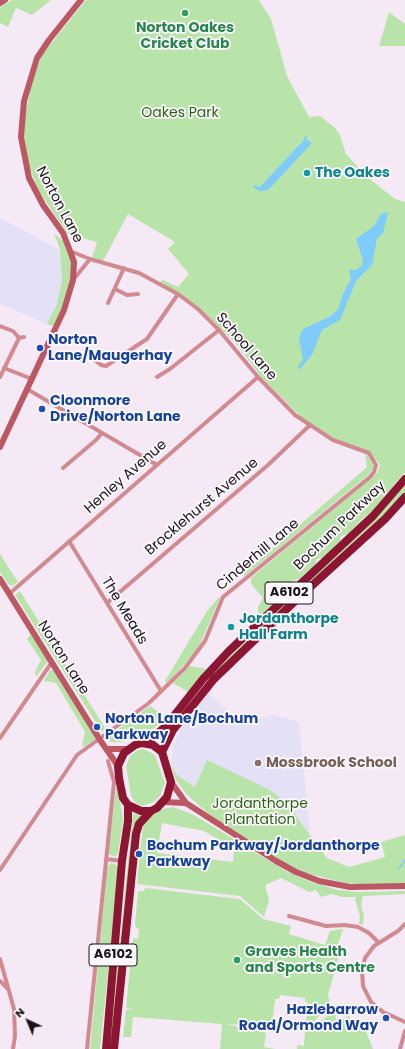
<!DOCTYPE html>
<style>
body{margin:0}
#map{position:relative;width:405px;height:1049px;overflow:hidden;background:#f6e9f6;font-family:Poppins,sans-serif}
canvas{display:block}
.north{position:absolute;left:8px;top:1001px;width:40px;height:40px;-webkit-text-stroke:3px #fef9fe;paint-order:stroke;rotate:316deg;font-size:11px;font-weight:700;line-height:16px;text-align:center;color:#181318}
.north::after{content:'';display:block;margin:auto;width:14px;height:18px;background:#181318;clip-path:polygon(50% 0,100% 100%,50% 72%,0 100%)}
</style>
<div id="map">
<canvas width="405" height="1049"></canvas>
<div class="north">N</div>
</div>
<script>
const ctx = document.querySelector('canvas').getContext('2d');
ctx.lineJoin = 'round';
function fillPath(path, color) { ctx.fillStyle = color; ctx.fill(path, 'evenodd'); }
const toPath = rows => new Path2D(rows.map(r => 'M' + r).join(''));
function strokePath(path, color, width, dash) { ctx.strokeStyle = color; ctx.lineWidth = width; ctx.lineCap = dash ? 'butt' : 'round'; ctx.setLineDash(dash || []); ctx.stroke(path); }
function drawText(font, color, halo, rows, align = 'center') {
  ctx.font = font + ' Poppins,sans-serif'; ctx.lineWidth = 3.5; ctx.setLineDash([]); ctx.textBaseline = 'middle'; ctx.strokeStyle = halo; ctx.fillStyle = color; for (const [text, x, y, turn = 0] of rows) {
    ctx.save(); ctx.translate(x, y); ctx.rotate((+turn || 0) * Math.PI / 180); ctx.textAlign = isNaN(turn) ? turn : align; if (halo) ctx.strokeText(text, 0, 0); ctx.fillText(text, 0, 0); ctx.restore();
  }
}
const education = toPath([
 [0,218,60,250,62,280,57,304,47,324,0,304],
 [209,693,232,716,244,723,274,715,299,722,310,834,285,801,268,789,248,781,195,787,177,775,171,765,173,746,184,724]
]);
const green = toPath([
 [12,0,51,0,32,15,16,8,8,27,0,23,0,7],
 [86,0,259,0,271,19,287,76,309,117,320,116,335,128,340,135,346,154,366,176,395,199,405,202,405,472,372,511,362,519,348,534,341,536,340,541,324,557,317,559,315,565,299,579,292,581,290,589,258,619,258,607,263,598,251,584,251,578,377,473,380,465,372,454,334,438,304,420,262,378,238,346,199,307,160,282,163,280,178,287,189,274,168,249,175,242,128,214,103,261,92,257,97,242,68,234,38,190,28,163,23,127,31,85,41,56],
 [389,12,405,24,405,46,379,46],
 [54,233,63,241,71,261,72,271,68,293,54,326,47,324,57,304,62,280,60,250],
 [365,453,369,457,373,464,373,469,368,475,245,576,243,574,367,467],
 [405,485,405,493,392,507,214,677,209,677],
 [0,554,18,582,12,586,8,584,0,572],
 [20,591,105,728,102,732,15,595],
 [219,597,220,598,201,642,193,655,167,683,165,681,207,611],
 [31,634,48,661,36,677,35,672,41,660,27,639],
 [190,666,206,669,189,692,173,683],
 [50,670,53,670,97,738,84,747,82,745,85,732,56,683,44,681],
 [150,706,166,717,153,729,121,742,110,742,109,736],
 [144,749,155,755,165,783,160,796,154,802,142,806,136,803,131,796,126,766,130,756,138,750],
 [207,760,268,789,285,801,327,858,349,867,385,857,381,842,405,835,405,884,362,885,342,882,305,873,278,859,210,815,186,794,176,780,171,765,177,775,195,787],
 [116,787,118,788,123,819,118,854,115,857,109,854,109,847],
 [173,807,194,815,286,871,311,882,338,890,358,892,405,891,405,894,363,896,361,904,364,916,363,925,359,924,360,916,355,899,357,897,342,897,332,894,321,897,316,890,309,892,281,878,265,885,269,900,264,917,240,896,137,884,143,824,149,816,158,810],
 [162,823,204,831,234,849,233,862,157,853],
 [133,813,141,816,112,1049,109,1049],
 [111,863,115,864,118,867,118,874,100,1049,90,1049,107,867],
 [145,888,240,899,263,919,291,926,289,934,325,945,330,931,343,929,337,948,341,949,328,995,331,1005,305,1030,308,1003,305,1002,305,998,280,995,279,999,275,999,272,1026,226,1024,266,1033,264,1047,275,1049,220,1049,222,1024,133,1017,131,1037,123,1037,126,1010,133,1009,126,1008,130,967,134,967,135,962,131,962,133,938,138,939,139,929,136,928,135,924,138,891,144,891],
 [334,1012,337,1021,349,1016,354,1028,363,1024,373,1049,297,1049,297,1045,304,1046,305,1031]
]);
const water = toPath([
 [306,134,307,140,312,143,271,187,266,191,259,191,253,187,254,185,260,187,303,141],
 [388,212,383,233,377,238,372,265,356,281,340,320,322,330,312,355,299,370,298,367,303,359,299,338,303,329,331,316,339,308,342,296,351,279,349,270,356,270,362,266,363,260,356,239,374,226,381,214]
]);
const stream = toPath([
 [399,869,405,860]
]);
const street = toPath([
 [73,280,90,259],
 [115,289,127,295,138,294],
 [108,303,124,268],
 [0,326,13,331,19,338],
 [86,353,101,365,106,366,147,339,178,294],
 [4,368,32,379],
 [0,377,19,338,24,337],
 [157,377,170,369,219,330],
 [27,389,157,465],
 [63,468,96,440,102,433],
 [69,541,161,691],
 [9,594,258,377],
 [107,603,268,465,309,426],
 [0,738,52,662],
 [106,859,122,861],
 [0,870,77,755,149,703,185,668,205,641,223,597,370,477,374,472,376,465,369,453,333,440,295,415,258,377,219,330,198,309,178,294,139,273,90,259,70,251],
 [289,916,326,926,345,925,358,927,369,933,378,942],
 [405,924,398,931,374,946,365,958,362,971,363,986,371,1002,383,1012,405,1022],
 [0,959,14,1009,15,1036,13,1049],
 [0,981,8,989],
 [87,1049,114,782,108,761],
 [400,1049,405,1031]
]);
const secondary = toPath([
 [0,3,5,0],
 [0,447,64,310,73,280,74,262,70,251,63,233,43,205,29,178,21,137,24,101,37,58,49,40,81,0],
 [0,579,100,740,118,766],
 [107,749,128,749],
 [171,782,186,803,276,861,296,872,319,881,350,887,405,886],
 [163,802,186,803]
]);
const highway = toPath([
 [142,743,151,739,166,726,203,679,229,651,373,516,405,479],
 [142,743,153,745,162,752,171,782,167,797,157,808,151,811,141,811,128,805,123,798,119,778,118,766,124,753,135,745,142,743],
 [162,752,173,730,214,679,295,601,385,519,405,497],
 [106,1049,122,861,128,821,128,805],
 [114,1049,136,834,139,824,151,811]
]);
const markers = [
 [185,13,4,"#2e9e5b"],
 [307,173,4,"#0f9aa8"],
 [40,348,4,"#1a4fb4"],
 [42,409,4,"#1a4fb4"],
 [231,627,4,"#0f9aa8"],
 [97,727,4,"#1a4fb4"],
 [258,763,4,"#8d6e63"],
 [139,854,4,"#1a4fb4"],
 [237,960,4,"#2e9e5b"],
 [386,1018,4,"#1a4fb4"]
];
const shields = [
 [289,593,48],
 [113,955,48]
];
const shieldNames = [
 ["A6102",289,593],
 ["A6102",113,955]
];
const leisureNames = [
 ["Norton Oakes",185,28],
 ["Cricket Club",185,44],
 ["Graves Health",245,952,"left"],
 ["and Sports Centre",245,968,"left"]
];
const parkNames = [
 ["Oakes Park",180,113],
 ["Jordanthorpe",260,804],
 ["Plantation",260,820]
];
const cultureNames = [
 ["The Oakes",315,173],
 ["Jordanthorpe",239,619],
 ["Hall Farm",239,635]
];
const streetNames = [
 ["Norton Lane",59,205,62],
 ["School Lane",246,347,49],
 ["Henley Avenue",126,477,-41],
 ["Brocklehurst Avenue",202,507,-40],
 ["Bochum Parkway",340,526,-44],
 ["Cinderhill Lane",258,555,-40],
 ["The Meads",124,611,59],
 ["Norton Lane",63,658,58]
];
const transitNames = [
 ["Norton",48,340],
 ["Lane/Maugerhay",48,356],
 ["Cloonmore",50,401],
 ["Drive/Norton Lane",50,417],
 ["Norton Lane/Bochum",105,719],
 ["Parkway",105,735],
 ["Bochum Parkway/Jordanthorpe",147,846],
 ["Parkway",147,862],
 ["Hazlebarrow",378,1010,"right"],
 ["Road/Ormond Way",378,1026,"right"]
];
const educationNames = [
 ["Mossbrook School",266,763]
];
fillPath(education, '#e4e0f6');
fillPath(green, '#b8e4aa');
fillPath(water, '#7ecbfc');
strokePath(stream, '#7ecbfc', 1.5);
strokePath(street, '#d18b90', 4);
strokePath(secondary, '#bc5864', 6);
strokePath(highway, '#8c1531', 8);
for (const [x, y, r, color] of markers) { const dot = new Path2D(); dot.arc(x, y, r, 0, 2 * Math.PI); ctx.fillStyle = color; ctx.fill(dot); strokePath(dot, '#fef9fe', 1.5); }
for (const [x, y, w] of shields) { const box = new Path2D(); box.roundRect(x - w / 2, y - 11, w, 22, 3); ctx.fillStyle = '#fef9fe'; ctx.fill(box); strokePath(box, '#181318', 1); }
drawText('bold 13px', '#181318', null, shieldNames);
drawText('bold 14px', '#27864d', '#fef9fe', leisureNames);
drawText('14px', '#2b6412', '#fef9fe', parkNames);
drawText('bold 14px', '#0d838f', '#fef9fe', cultureNames, 'left');
drawText('14px', '#181318', '#fef9fe', streetNames);
drawText('bold 14px', '#164399', '#fef9fe', transitNames, 'left');
drawText('bold 14px', '#785e54', '#fef9fe', educationNames, 'left');
</script>
